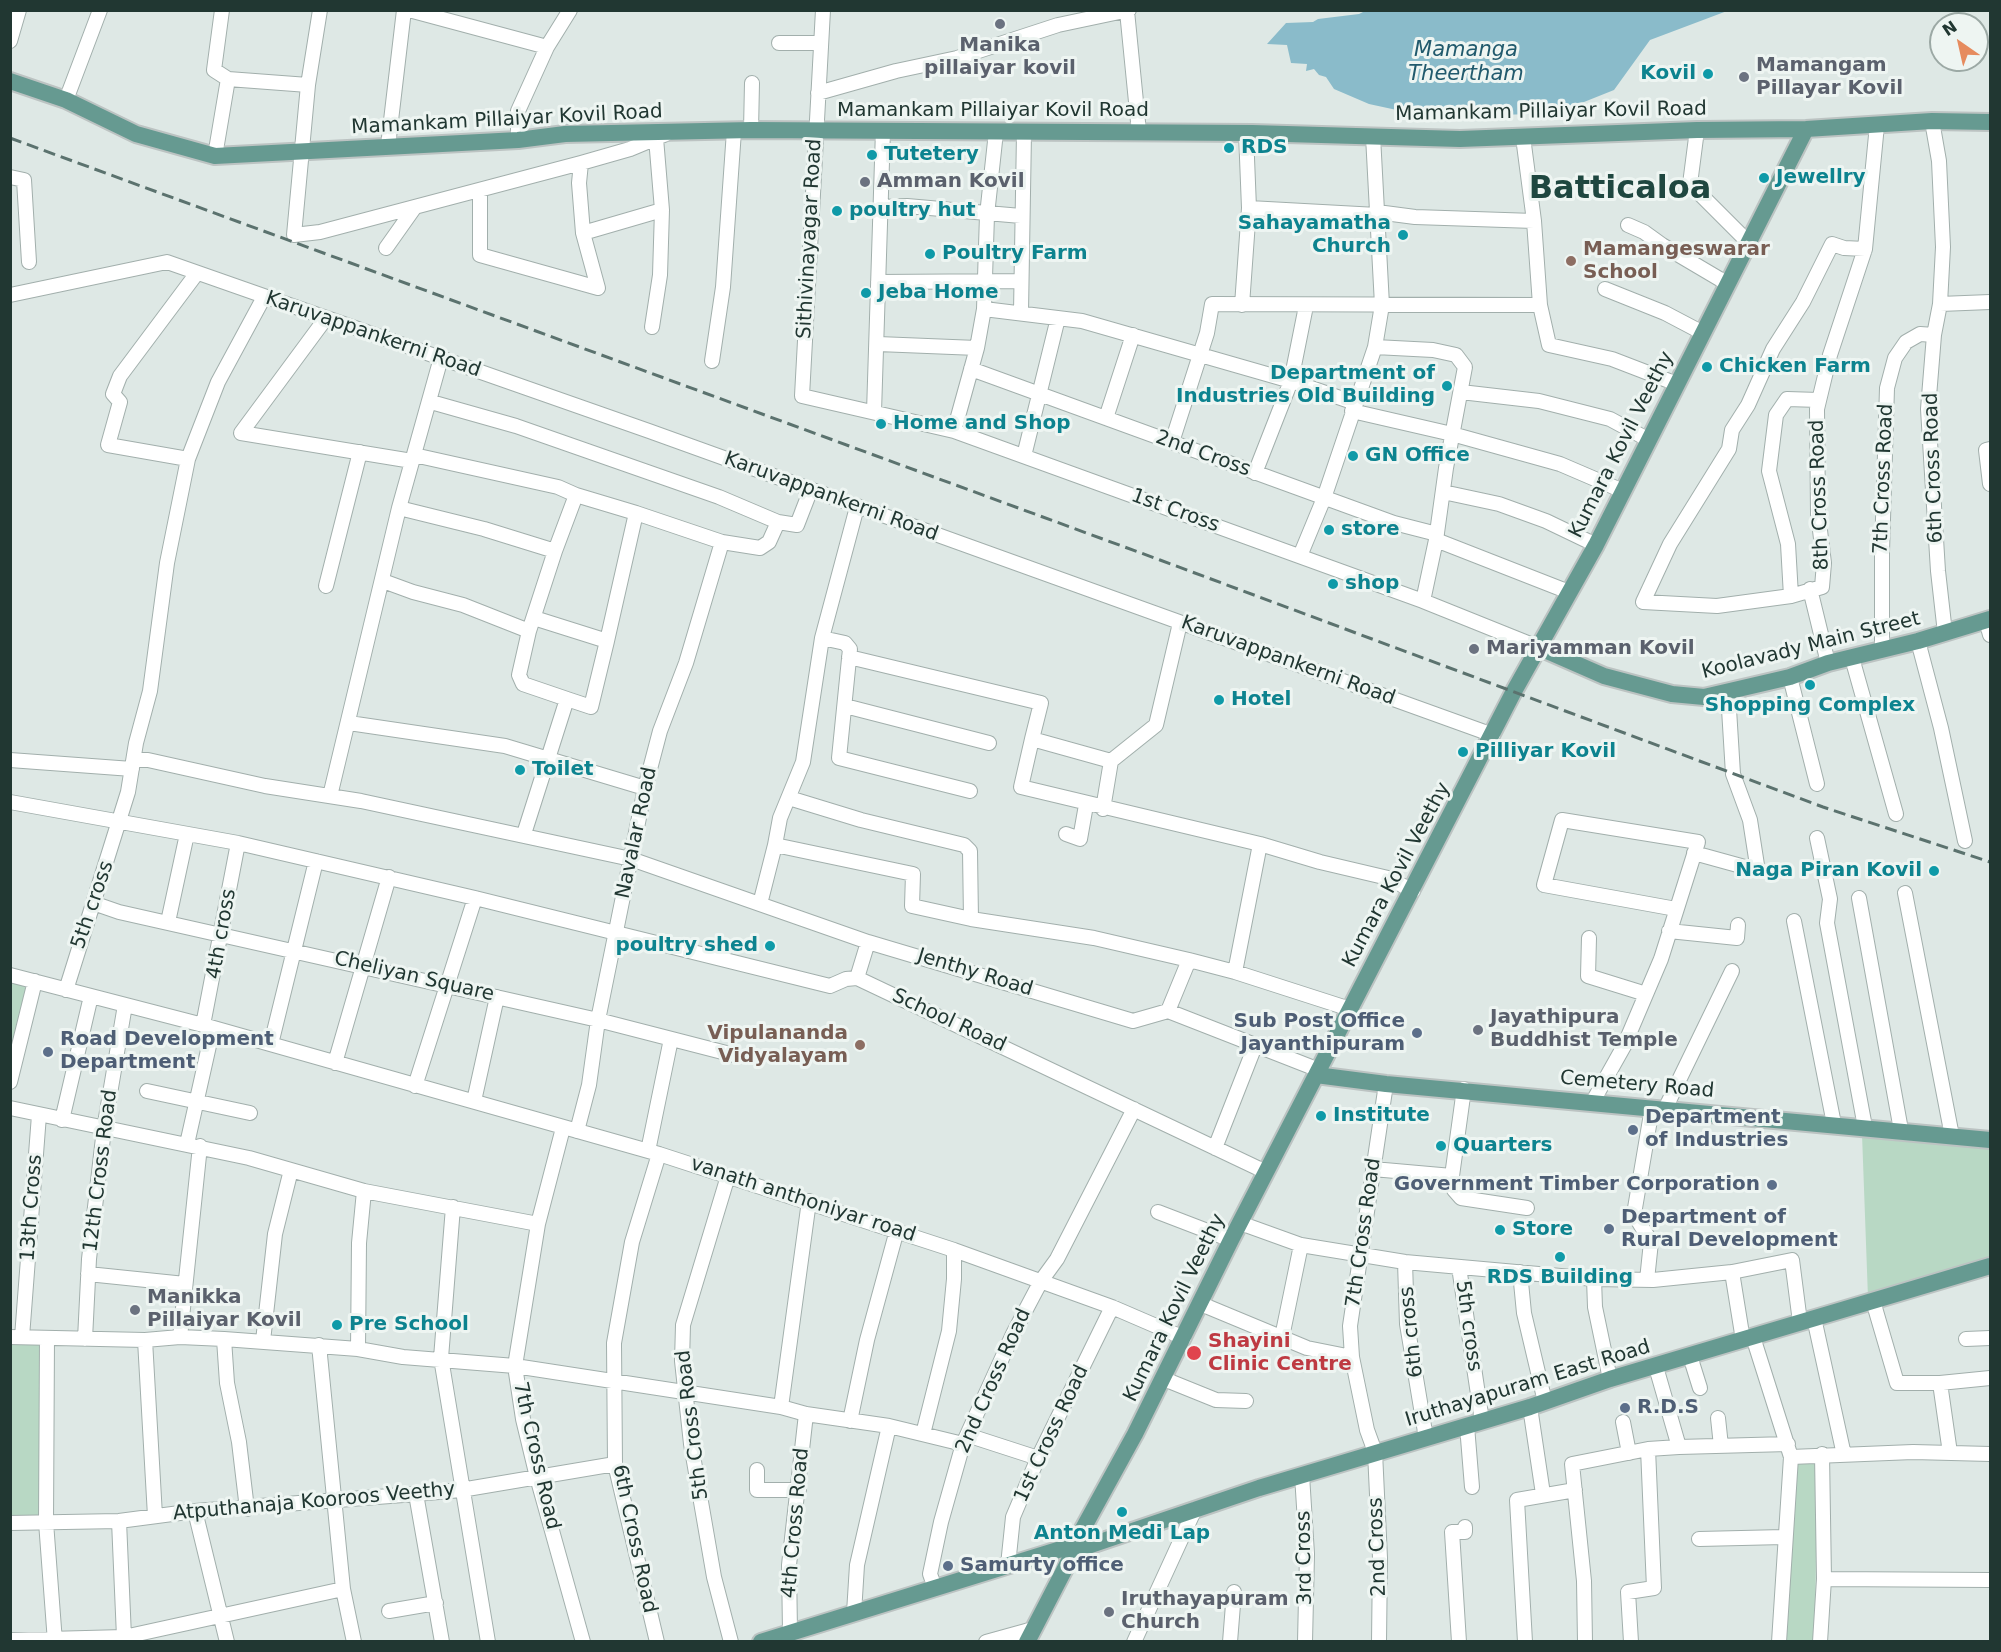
<!DOCTYPE html>
<style>
body{margin:0}
#map{position:relative;width:2001px;height:1652px;overflow:hidden;background:#dee8e5;font-family:"DejaVu Sans",sans-serif}
canvas{display:block}
.frame{position:absolute;inset:0;border:12px solid #213732;pointer-events:none}
.north{position:absolute;left:1929px;top:12px;width:60px;height:60px;box-sizing:border-box;background:#eef5f2;border:2px solid #9ca9a5;border-radius:50%;rotate:326deg;font-size:16px;font-weight:700;line-height:24px;text-align:center;color:#213732}
.north::after{content:'';display:block;margin:auto;width:21px;height:27px;background:#e68b5e;clip-path:polygon(50% 0,100% 100%,50% 72%,0 100%)}
</style>
<div id="map">
<canvas width="2001" height="1652"></canvas>
<div class="frame"></div>
<div class="north">N</div>
</div>
<script>
const ctx = document.querySelector('canvas').getContext('2d');
ctx.lineJoin = 'round';
function fillPath(path, color) { ctx.fillStyle = color; ctx.fill(path, 'evenodd'); }
const toPath = rows => new Path2D(rows.map(r => 'M' + r).join(''));
function strokePath(path, color, width, dash) { ctx.strokeStyle = color; ctx.lineWidth = width; ctx.lineCap = dash ? 'butt' : 'round'; ctx.setLineDash(dash || []); ctx.stroke(path); }
function drawText(font, color, halo, rows, align = 'center') {
  ctx.font = font + ' "DejaVu Sans",sans-serif'; ctx.lineWidth = 6; ctx.setLineDash([]); ctx.textBaseline = 'middle'; ctx.strokeStyle = halo; ctx.fillStyle = color; for (const [text, x, y, turn = 0] of rows) {
    ctx.save(); ctx.translate(x, y); ctx.rotate((+turn || 0) * Math.PI / 180); ctx.textAlign = isNaN(turn) ? turn : align; if (halo) ctx.strokeText(text, 0, 0); ctx.fillText(text, 0, 0); ctx.restore();
  }
}
const green = toPath([
 [11,980,29,986,11,1072],
 [1862,1134,1990,1145,1990,1262,1868,1298],
 [10,1342,44,1344,43,1516,11,1517],
 [1817,1460,1815,1641,1784,1642,1796,1461]
]);
const water = toPath([
 [1365,11,1365,10,1727,11,1650,40,1614,90,1584,102,1532,114,1429,117,1369,104,1334,89,1326,77,1319,75,1314,69,1306,71,1307,64,1291,63,1287,45,1267,44,1286,23,1313,22,1318,19,1359,14]
]);
const minor = toPath([
 [320,10,308,85,294,235,320,232,581,163,630,149,666,134],
 [409,10,547,47],
 [823,10,802,396,954,431,1423,601,1540,648],
 [1127,11,1139,132],
 [10,41,19,10],
 [779,43,821,43],
 [228,79,308,85],
 [818,93,896,71,957,58,1058,25,1129,10],
 [66,100,100,10],
 [1932,121,1939,161,1943,247,1940,304,1934,335,1928,409,1938,571,1945,633],
 [751,130,752,83],
 [1697,130,1690,184,1749,243],
 [1523,137,1534,221,1540,305,1549,345,1612,359,1677,384],
 [518,140,518,111,547,47,570,10],
 [388,146,404,10],
 [215,156,228,79,214,70,222,10],
 [581,163,579,183,583,233,598,288],
 [10,177,24,180,29,262],
 [480,190,480,255,598,288],
 [880,207,907,206,1021,216],
 [1249,208,1377,215],
 [1377,212,1415,217,1534,221],
 [1628,225,1644,232,1662,245,1728,284],
 [583,233,662,210],
 [386,248,415,207],
 [1865,249,1844,248,1832,244,1803,302,1773,349,1748,405,1732,430,1729,449,1670,544,1643,602,1717,606,1791,596,1822,587,1824,563,1818,514,1817,409,1830,355,1865,249,1877,125],
 [878,282,1021,281],
 [1605,289,1665,313,1703,333],
 [10,295,167,262,649,431,1493,735],
 [1940,304,1990,302],
 [1242,305,1249,208,1246,133],
 [984,309,1082,321,1291,381,1355,403],
 [1021,312,1024,133],
 [326,318,241,433,412,461],
 [652,327,660,275,662,210,656,138],
 [878,344,977,348],
 [1375,347,1433,350,1456,355,1465,367,1446,468,1436,540],
 [712,361,723,287,734,131],
 [971,369,1394,523,1437,534],
 [1461,392,1539,401,1610,419,1649,440],
 [431,402,516,426,719,497,778,522],
 [1352,411,1452,434,1560,464,1623,491],
 [874,412,883,130],
 [1106,418,1133,335],
 [954,431,977,348,984,309,987,215,996,132],
 [1172,442,1207,333,1212,304,1540,305],
 [1990,449,1986,450,1990,484],
 [414,455,558,487,576,495],
 [1024,456,1058,318],
 [188,459,108,445,120,402,113,394,120,376,197,273],
 [1255,473,1291,381,1306,306],
 [1443,492,1499,504,1546,521,1596,545],
 [636,513,722,542,760,548,769,542,778,522,797,525,811,489],
 [555,551,576,495,636,513,607,641],
 [1300,556,1324,498,1375,347,1382,305,1373,136],
 [383,581,413,592,463,605,529,631,555,551,484,529,399,508],
 [326,586,360,452],
 [1810,589,1828,663],
 [1791,596,1788,544,1769,471,1776,415,1787,399,1819,400],
 [1423,601,1436,540,1569,592],
 [534,618,607,641,591,707,567,699],
 [1986,620,1990,635],
 [1180,623,1156,725,1111,761,1032,739,1021,787,1260,844,1235,972],
 [822,638,845,643,850,649,839,758,970,791],
 [1918,641,1941,728,1965,841],
 [1882,650,1882,552,1887,388,1895,358,1906,342,1920,334,1934,335],
 [849,657,1041,703,1032,739],
 [1852,658,1896,814],
 [1790,677,1817,784],
 [845,706,989,743],
 [349,723,505,746,645,788],
 [10,760,132,769],
 [134,760,148,760,265,786,361,801,631,859,868,942,1133,1021,1168,1011,1319,1070],
 [330,796,399,508,441,358],
 [789,798,861,820,964,845,970,851,971,919],
 [10,802,238,843,475,898,830,986,846,979,857,978,1266,1172],
 [1103,809,1111,761],
 [524,834,567,699,523,684,519,675,529,631],
 [1066,834,1080,839,1086,805],
 [1817,838,1830,899,1827,923,1865,1127],
 [1260,844,1320,862,1388,878,1413,891],
 [775,845,780,818,803,762,822,638,857,507],
 [1694,853,1752,869,1757,865,1750,820,1733,774,1729,709,1725,694],
 [1905,893,1952,1136],
 [1859,898,1901,1130],
 [93,903,119,912,598,1020,734,1055],
 [760,904,775,845,913,874,912,906,971,919,1094,938,1189,960,1235,972,1350,1009],
 [1794,921,1834,1124],
 [168,922,187,834],
 [1669,931,1737,938,1738,925],
 [1589,938,1588,976,1646,994],
 [10,975,203,1025,659,1154,954,1250,1112,1307,1184,1338],
 [857,978,868,942],
 [66,990,128,792,136,743,150,691,167,563,188,459,218,382,264,297],
 [1168,1011,1189,960],
 [203,1025,238,843],
 [271,1044,316,861],
 [335,1063,389,877],
 [10,1082,35,981],
 [415,1086,475,898],
 [1464,1089,1452,1176,1454,1190,1461,1198,1527,1208],
 [147,1091,250,1113],
 [474,1101,497,997],
 [1592,1103,1624,1046,1661,959,1698,842,1562,820,1544,885,1676,909],
 [10,1108,249,1158,364,1191,538,1224],
 [1665,1109,1732,971],
 [62,1120,91,996],
 [563,1128,538,1224,515,1366,523,1419,537,1477,583,1642],
 [577,1131,589,1085,598,1020,645,788,660,731,686,663,722,542],
 [187,1144,213,1028],
 [1215,1148,1255,1046],
 [648,1151,671,1039],
 [1373,1169,1452,1176],
 [728,1176,683,1325,682,1361,691,1444,714,1577,731,1642],
 [453,1207,441,1358,488,1642],
 [1158,1212,1231,1240],
 [1240,1223,1301,1245,1405,1262,1594,1279,1653,1280,1732,1272,1792,1260,1800,1322],
 [1405,1262,1407,1324,1426,1438],
 [1459,1267,1482,1421],
 [1520,1272,1524,1313,1545,1402],
 [1732,1272,1743,1340],
 [88,1274,185,1284],
 [1594,1279,1595,1307,1610,1379],
 [1647,1280,1651,1242,1634,1214,1652,1108],
 [1873,1301,1897,1383,1940,1383,1950,1453],
 [1201,1304,1307,1348,1352,1357],
 [1814,1318,1844,1455],
 [10,1337,145,1340,180,1337,224,1339,358,1349,403,1357,515,1366,781,1407,806,1414,889,1426,963,1444],
 [22,1337,39,1115],
 [180,1337,200,1146],
 [1282,1337,1301,1245],
 [1753,1337,1791,1457,1779,1642],
 [47,1338,46,1522,55,1642],
 [85,1339,89,1259,104,1129,125,1005],
 [224,1339,227,1383,239,1442,247,1509],
 [1966,1339,1990,1338],
 [145,1340,155,1516],
 [263,1341,275,1234,291,1170],
 [319,1345,343,1589,354,1642],
 [358,1349,359,1243,364,1191],
 [1690,1356,1700,1388],
 [1656,1367,1679,1447,1788,1444],
 [1164,1379,1216,1400,1246,1401],
 [1940,1383,1990,1378],
 [781,1407,809,1201],
 [1530,1407,1543,1494],
 [1718,1418,1721,1446],
 [850,1421,867,1340,897,1230],
 [1623,1422,1629,1453],
 [1467,1426,1472,1487],
 [923,1434,949,1331,954,1279,954,1250],
 [967,1435,1038,1458],
 [1791,1457,1913,1452,1990,1454],
 [757,1470,757,1490,799,1490],
 [1302,1475,1307,1554,1305,1642],
 [416,1494,442,1642],
 [195,1511,227,1642],
 [10,1523,119,1521,195,1511,416,1494,461,1490,615,1464],
 [1699,1539,1784,1537],
 [1008,1565,1013,1517,1038,1458,1112,1307],
 [1824,1579,1990,1580],
 [935,1588,930,1574,941,1522,963,1444,1013,1334,1041,1281,1057,1259,1134,1109],
 [389,1611,436,1603],
 [854,1613,857,1565,889,1426],
 [790,1632,789,1565,806,1414],
 [10,1640,124,1637,119,1521],
 [124,1642,124,1637,343,1589],
 [657,1642,615,1464,614,1343,632,1242,659,1154],
 [986,1642,1033,1629],
 [1134,1642,1195,1509],
 [1230,1642,1234,1592],
 [1379,1642,1380,1558,1375,1452,1367,1430,1352,1357,1350,1326,1386,1084],
 [1459,1642,1452,1532,1465,1532,1465,1527],
 [1525,1642,1517,1500,1575,1490],
 [1585,1642,1584,1581,1572,1464,1648,1449,1679,1447],
 [1631,1642,1628,1592,1654,1588,1648,1449],
 [1820,1642,1824,1579,1822,1454]
]);
const major = toPath([
 [10,81,66,100,136,134,215,156,518,140,565,134,751,130,1252,133,1460,139,1697,130,1806,129,1932,121,1990,122],
 [1540,648,1604,676,1672,694,1704,697,1790,677,1828,663,1918,641,1990,619],
 [1316,1075,1386,1084,1990,1140],
 [761,1642,1074,1545,1088,1546,1259,1488,1530,1407,1610,1379,1990,1266],
 [1027,1642,1072,1555,1074,1545,1135,1434,1231,1240,1513,693,1596,545,1806,129]
]);
const rail = toPath([
 [10,138,1160,560,1823,807,1990,862]
]);
const markers = [
 [1000,24,6,"#6b7280"],
 [1708,74,6,"#0f9aa8"],
 [1744,77,6,"#6b7280"],
 [1229,148,6,"#0f9aa8"],
 [872,155,6,"#0f9aa8"],
 [1764,178,6,"#0f9aa8"],
 [865,182,6,"#6b7280"],
 [837,211,6,"#0f9aa8"],
 [1403,235,6,"#0f9aa8"],
 [930,254,6,"#0f9aa8"],
 [1571,261,6,"#8d6e63"],
 [866,293,6,"#0f9aa8"],
 [1707,367,6,"#0f9aa8"],
 [1447,386,6,"#0f9aa8"],
 [881,424,6,"#0f9aa8"],
 [1353,456,6,"#0f9aa8"],
 [1329,530,6,"#0f9aa8"],
 [1333,584,6,"#0f9aa8"],
 [1474,649,6,"#6b7280"],
 [1810,685,6,"#0f9aa8"],
 [1219,700,6,"#0f9aa8"],
 [1463,752,6,"#0f9aa8"],
 [520,770,6,"#0f9aa8"],
 [1934,871,6,"#0f9aa8"],
 [770,946,6,"#0f9aa8"],
 [1478,1030,6,"#6b7280"],
 [1417,1033,6,"#5c6f8a"],
 [860,1045,6,"#8d6e63"],
 [48,1052,6,"#5c6f8a"],
 [1321,1116,6,"#0f9aa8"],
 [1633,1130,6,"#5c6f8a"],
 [1441,1146,6,"#0f9aa8"],
 [1772,1185,6,"#5c6f8a"],
 [1609,1229,6,"#5c6f8a"],
 [1500,1230,6,"#0f9aa8"],
 [1560,1257,6,"#0f9aa8"],
 [135,1310,6,"#6b7280"],
 [337,1325,6,"#0f9aa8"],
 [1194,1353,8,"#e0444e"],
 [1625,1408,6,"#5c6f8a"],
 [1122,1512,6,"#0f9aa8"],
 [948,1566,6,"#5c6f8a"],
 [1109,1612,6,"#6b7280"]
];
const worshipNames = [
 ["Manika",1000,46,"center"],
 ["pillaiyar kovil",1000,69,"center"],
 ["Mamangam",1756,66],
 ["Pillayar Kovil",1756,89],
 ["Amman Kovil",877,182],
 ["Mariyamman Kovil",1486,649],
 ["Jayathipura",1490,1018],
 ["Buddhist Temple",1490,1041],
 ["Manikka",147,1298],
 ["Pillaiyar Kovil",147,1321],
 ["Iruthayapuram",1121,1600],
 ["Church",1121,1623]
];
const cultureNames = [
 ["Kovil",1696,74,"right"],
 ["RDS",1241,148],
 ["Tutetery",884,155],
 ["Jewellry",1776,178],
 ["poultry hut",849,211],
 ["Sahayamatha",1391,224,"right"],
 ["Church",1391,247,"right"],
 ["Poultry Farm",942,254],
 ["Jeba Home",878,293],
 ["Chicken Farm",1719,367],
 ["Department of",1435,374,"right"],
 ["Industries Old Building",1435,397,"right"],
 ["Home and Shop",893,424],
 ["GN Office",1365,456],
 ["store",1341,530],
 ["shop",1345,584],
 ["Hotel",1231,700],
 ["Shopping Complex",1810,706,"center"],
 ["Pilliyar Kovil",1475,752],
 ["Toilet",532,770],
 ["Naga Piran Kovil",1922,871,"right"],
 ["poultry shed",758,946,"right"],
 ["Institute",1333,1116],
 ["Quarters",1453,1146],
 ["Store",1512,1230],
 ["RDS Building",1560,1278,"center"],
 ["Pre School",349,1325],
 ["Anton Medi Lap",1122,1534,"center"]
];
const streetNames = [
 ["Mamankam Pillaiyar Kovil Road",993,111],
 ["Mamankam Pillaiyar Kovil Road",1551,112,-1],
 ["Mamankam Pillaiyar Kovil Road",507,120,-3],
 ["Sithivinayagar Road",810,239,-87],
 ["Karuvappankerni Road",373,335,19],
 ["Kumara Kovil Veethy",1622,445,-63],
 ["2nd Cross",1203,454,20],
 ["6th Cross Road",1934,468,-92],
 ["7th Cross Road",1884,479,-88],
 ["8th Cross Road",1820,495,-92],
 ["Karuvappankerni Road",831,497,20],
 ["1st Cross",1175,511,20],
 ["Koolavady Main Street",1811,646,-14],
 ["Karuvappankerni Road",1288,661,20],
 ["Navalar Road",637,833,-78],
 ["Kumara Kovil Veethy",1397,875,-62],
 ["5th cross",93,905,-71],
 ["4th cross",222,934,-80],
 ["Jenthy Road",975,973,17],
 ["Cheliyan Square",414,977,13],
 ["School Road",949,1021,25],
 ["Cemetery Road",1637,1085,5],
 ["12th Cross Road",101,1171,-83],
 ["vanath anthoniyar road",803,1200,18],
 ["13th Cross",32,1208,-86],
 ["7th Cross Road",1364,1233,-82],
 ["Kumara Kovil Veethy",1175,1308,-64],
 ["5th cross",1468,1326,82],
 ["6th cross",1412,1332,-96],
 ["2nd Cross Road",994,1381,-66],
 ["Iruthayapuram East Road",1528,1384,-17],
 ["5th Cross Road",693,1425,-97],
 ["1st Cross Road",1052,1434,-65],
 ["7th Cross Road",536,1456,77],
 ["Atputhanaja Kooroos Veethy",314,1502,-5],
 ["4th Cross Road",796,1523,-85],
 ["6th Cross Road",634,1539,78],
 ["2nd Cross",1378,1547,-92],
 ["3rd Cross",1305,1558,-91]
];
const educationNames = [
 ["Mamangeswarar",1583,250],
 ["School",1583,273],
 ["Vipulananda",848,1034,"right"],
 ["Vidyalayam",848,1057,"right"]
];
const serviceNames = [
 ["Sub Post Office",1405,1022,"right"],
 ["Jayanthipuram",1405,1045,"right"],
 ["Road Development",60,1040],
 ["Department",60,1063],
 ["Department",1645,1118],
 ["of Industries",1645,1141],
 ["Government Timber Corporation",1760,1185,"right"],
 ["Department of",1621,1218],
 ["Rural Development",1621,1241],
 ["R.D.S",1637,1408],
 ["Samurty office",960,1566]
];
const healthNames = [
 ["Shayini",1208,1342],
 ["Clinic Centre",1208,1365]
];
const waterNames = [
 ["Mamanga",1466,51],
 ["Theertham",1466,75]
];
const townNames = [
 ["Batticaloa",1620,190]
];
fillPath(green, '#b8d8c4');
fillPath(water, '#8abbca');
strokePath(minor, '#a2afac', 16);
strokePath(major, '#bcc3c2', 20);
strokePath(minor, '#fff', 14);
strokePath(major, '#669a91', 16);
strokePath(rail, '#5b726e', 3, [12, 6]);
for (const [x, y, r, color] of markers) { const dot = new Path2D(); dot.arc(x, y, r, 0, 2 * Math.PI); ctx.fillStyle = color; ctx.fill(dot); strokePath(dot, '#eef5f2', 2); }
drawText('bold 20px', '#5b616d', '#eef5f2', worshipNames, 'left');
drawText('bold 20px', '#0d838f', '#eef5f2', cultureNames, 'left');
drawText('20px', '#213732', '#eef5f2', streetNames);
drawText('bold 20px', '#785e54', '#eef5f2', educationNames, 'left');
drawText('bold 20px', '#4e5e75', '#eef5f2', serviceNames, 'left');
drawText('bold 20px', '#be3a42', '#eef5f2', healthNames, 'left');
drawText('italic 21px', '#215a6d', '#eef5f2', waterNames);
drawText('bold 32px', '#1f4740', '#eef5f2', townNames);
</script>
